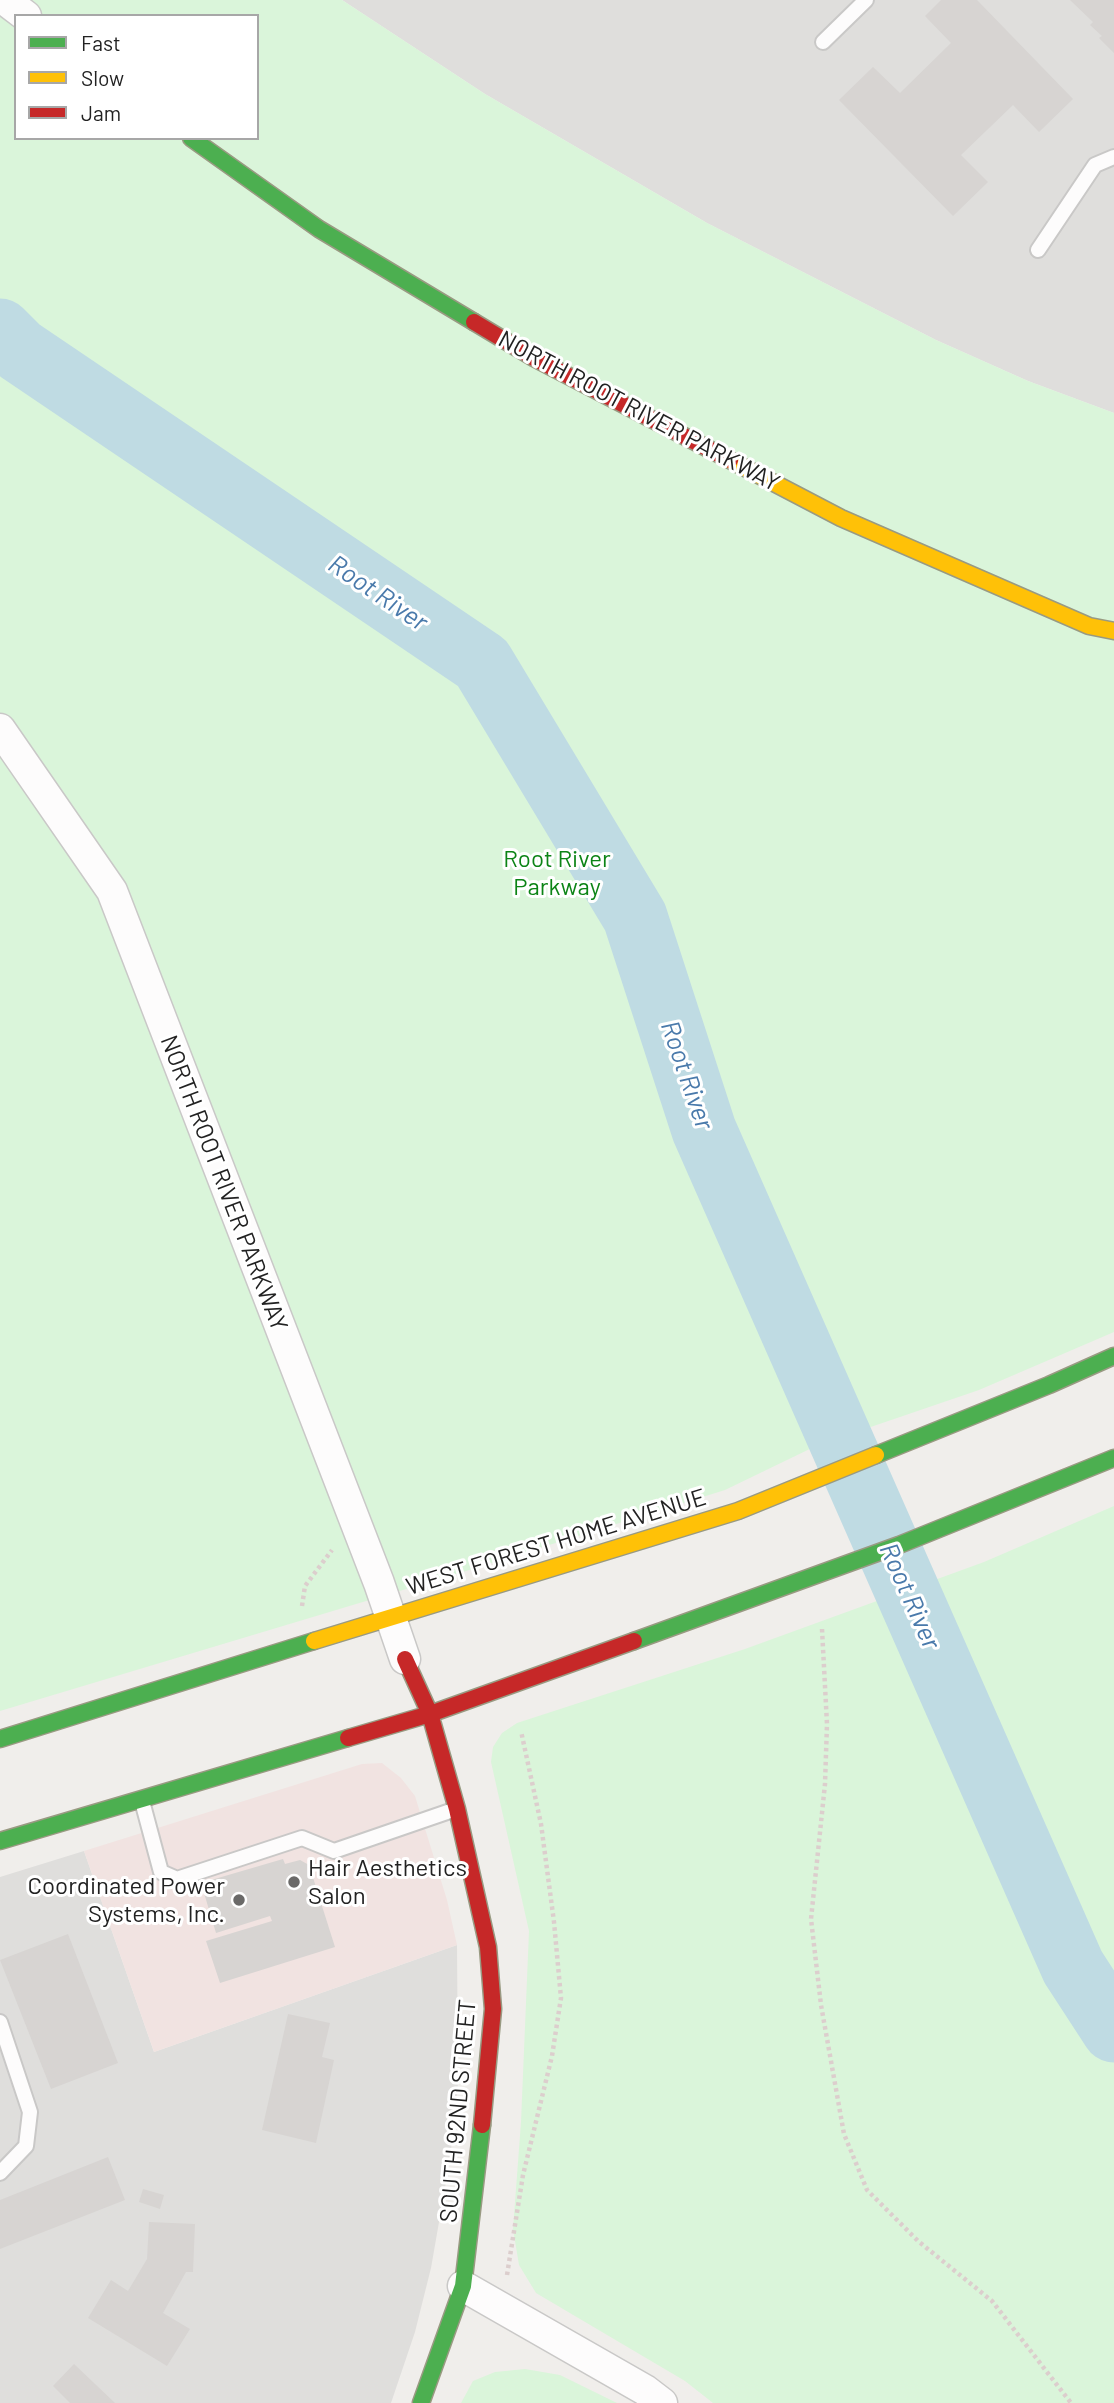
<!DOCTYPE html>
<style>
body{margin:0}
#map{position:relative;width:1114px;height:2403px;overflow:hidden;background:#f0eeeb;font-family:Barlow,sans-serif}
canvas{display:block}
.legend{position:absolute;left:14px;top:14px;width:245px;height:126px;box-sizing:border-box;background:#fff;border:2px solid #a7a7a7;margin:0;padding:9px 12px;list-style:none;font-size:21px;color:#222}
.legend li{display:flex;align-items:center;gap:14px;height:35px}
.legend b{width:35px;border:2px solid #a7a7a7}
</style>
<div id="map">
<canvas width="1114" height="2403"></canvas>
<ul class="legend">
<li><b style="height:9px;background:#4caf50"></b>Fast</li>
<li><b style="height:9px;background:#ffc107"></b>Slow</li>
<li><b style="height:9px;background:#c62828"></b>Jam</li>
</ul>
</div>
<script>
const ctx = document.querySelector('canvas').getContext('2d');
ctx.lineJoin = 'round';
function fillPath(path, color) { ctx.fillStyle = color; ctx.fill(path, 'evenodd'); }
const toPath = rows => new Path2D(rows.map(r => 'M' + r).join(''));
function strokePath(path, color, width, dash) { ctx.strokeStyle = color; ctx.lineWidth = width; ctx.lineCap = dash ? 'butt' : 'round'; ctx.setLineDash(dash || []); ctx.stroke(path); }
function drawText(font, color, halo, rows, align = 'center') {
  ctx.font = font + ' Barlow,sans-serif'; ctx.lineWidth = 6; ctx.setLineDash([]); ctx.textBaseline = 'middle'; ctx.strokeStyle = halo; ctx.fillStyle = color; for (const [text, x, y, turn = 0] of rows) {
    ctx.save(); ctx.translate(x, y); ctx.rotate((+turn || 0) * Math.PI / 180); ctx.textAlign = isNaN(turn) ? turn : align; if (halo) ctx.strokeText(text, 0, 0); ctx.fillText(text, 0, 0); ctx.restore();
  }
}
const residential = toPath([
 [342,0,1114,0,1114,413,1028,381,936,340,707,223,485,94],
 [84,1851,154,2052,457,1945,458,2083,450,2159,431,2268,415,2332,391,2403,0,2403,0,1877]
]);
const commercial = toPath([
 [382,1763,401,1778,415,1796,447,1900,457,1945,154,2052,84,1851,362,1764]
]);
const park = toPath([
 [0,0,342,0,485,94,707,223,936,340,1028,381,1114,413,1114,1332,979,1390,818,1445,725,1490,466,1571,0,1711],
 [16,16,257,16,257,138,16,138],
 [1114,1506,1114,2403,713,2403,685,2381,536,2293,519,2265,513,2229,521,2122,529,1931,491,1762,493,1747,502,1733,517,1723,745,1649,984,1562],
 [525,2369,560,2375,617,2403,461,2403,473,2381,495,2372]
]);
const river = toPath([
 [0,331,19,350,482,663,635,917,704,1130,1073,1967,1114,2030]
]);
const building = toPath([
 [941,0,977,0,1073,99,1039,132,1013,105,961,155,988,182,953,216,839,100,873,67,900,93,951,43,925,16],
 [1070,0,1114,0,1114,53,1099,38,1102,36,1090,25,1093,22],
 [283,1859,285,1864,300,1860,309,1865,335,1947,220,1983,206,1941,272,1921,270,1916,216,1933,201,1883],
 [68,1934,118,2063,51,2089,0,1960],
 [288,2014,330,2023,322,2057,334,2060,316,2143,262,2130],
 [108,2157,125,2200,0,2249,0,2200],
 [143,2189,164,2195,160,2209,139,2202],
 [149,2222,195,2224,193,2272,186,2272,163,2313,190,2329,167,2366,88,2318,111,2280,128,2291,147,2259],
 [74,2364,115,2403,70,2403,53,2386]
]);
const path = toPath([
 [302,1606,305,1586,332,1550],
 [822,1629,827,1724,825,1784,811,1919,821,2005,844,2134,867,2190,918,2241,992,2301,1071,2403],
 [507,2275,523,2175,552,2056,561,1998,554,1922,541,1824,521,1731]
]);
const lane = toPath([
 [823,42,866,0],
 [1038,250,1095,165,1114,157],
 [142,1801,161,1872,177,1879,302,1838,334,1851,456,1809],
 [0,2022,30,2112,26,2146,0,2173]
]);
const street = toPath([
 [5,0,26,16],
 [0,729,112,891,379,1583,405,1659],
 [463,2286,645,2390,662,2403]
]);
const fast = toPath([
 [191,138,319,229,474,322],
 [876,1455,1049,1385,1114,1356],
 [634,1641,899,1545,1114,1458],
 [0,1739,314,1641],
 [0,1841,348,1738],
 [421,2403,463,2286,482,2125]
]);
const slow = toPath([
 [730,460,841,518,1089,626,1114,631],
 [314,1641,738,1511,876,1455]
]);
const jam = toPath([
 [474,322,534,358,730,460],
 [405,1659,430,1714,457,1809,488,1947,493,2009,482,2125],
 [348,1738,430,1714,634,1641]
]);
const markers = [
 [294,1882,7,"#6a6968"],
 [239,1900,7,"#6a6968"]
];
const streetNames = [
 ["NORTH ROOT RIVER PARKWAY",639,411,28],
 ["NORTH ROOT RIVER PARKWAY",224,1183,69],
 ["WEST FOREST HOME AVENUE",556,1542,-17],
 ["SOUTH 92ND STREET",458,2111,-85]
];
const parkNames = [
 ["Root River",557,859],
 ["Parkway",557,887]
];
const poiNames = [
 ["Hair Aesthetics",308,1868],
 ["Salon",308,1896],
 ["Coordinated Power",225,1886,"right"],
 ["Systems, Inc.",225,1914,"right"]
];
const waterNames = [
 ["Root River",378,593,34],
 ["Root River",687,1075,71],
 ["Root River",910,1596,66]
];
fillPath(residential, '#dfdedc');
fillPath(commercial, '#f1e3e1');
fillPath(park, '#daf5da');
strokePath(river, '#bfdbe3', 65);
fillPath(building, '#d7d4d2');
strokePath(lane, '#c9c8c7', 18);
strokePath(street, '#c9c8c7', 33);
strokePath(fast, '#999a82', 19);
strokePath(slow, '#999a82', 19);
strokePath(jam, '#999a82', 19);
strokePath(path, '#dccecd', 4.5, [3.5, 3.5]);
strokePath(lane, '#fdfcfc', 14);
strokePath(street, '#fdfcfc', 30);
strokePath(fast, '#4caf50', 16);
strokePath(slow, '#ffc107', 16);
strokePath(jam, '#c62828', 16);
for (const [x, y, r, color] of markers) { const dot = new Path2D(); dot.arc(x, y, r, 0, 2 * Math.PI); ctx.fillStyle = color; ctx.fill(dot); strokePath(dot, '#fff', 2.5); }
drawText('24px', '#222', '#fff', streetNames);
drawText('24px', '#0c8416', '#fff', parkNames);
drawText('24px', '#222', '#fff', poiNames, 'left');
drawText('italic 26px', '#4a7aab', '#fff', waterNames);
</script>
